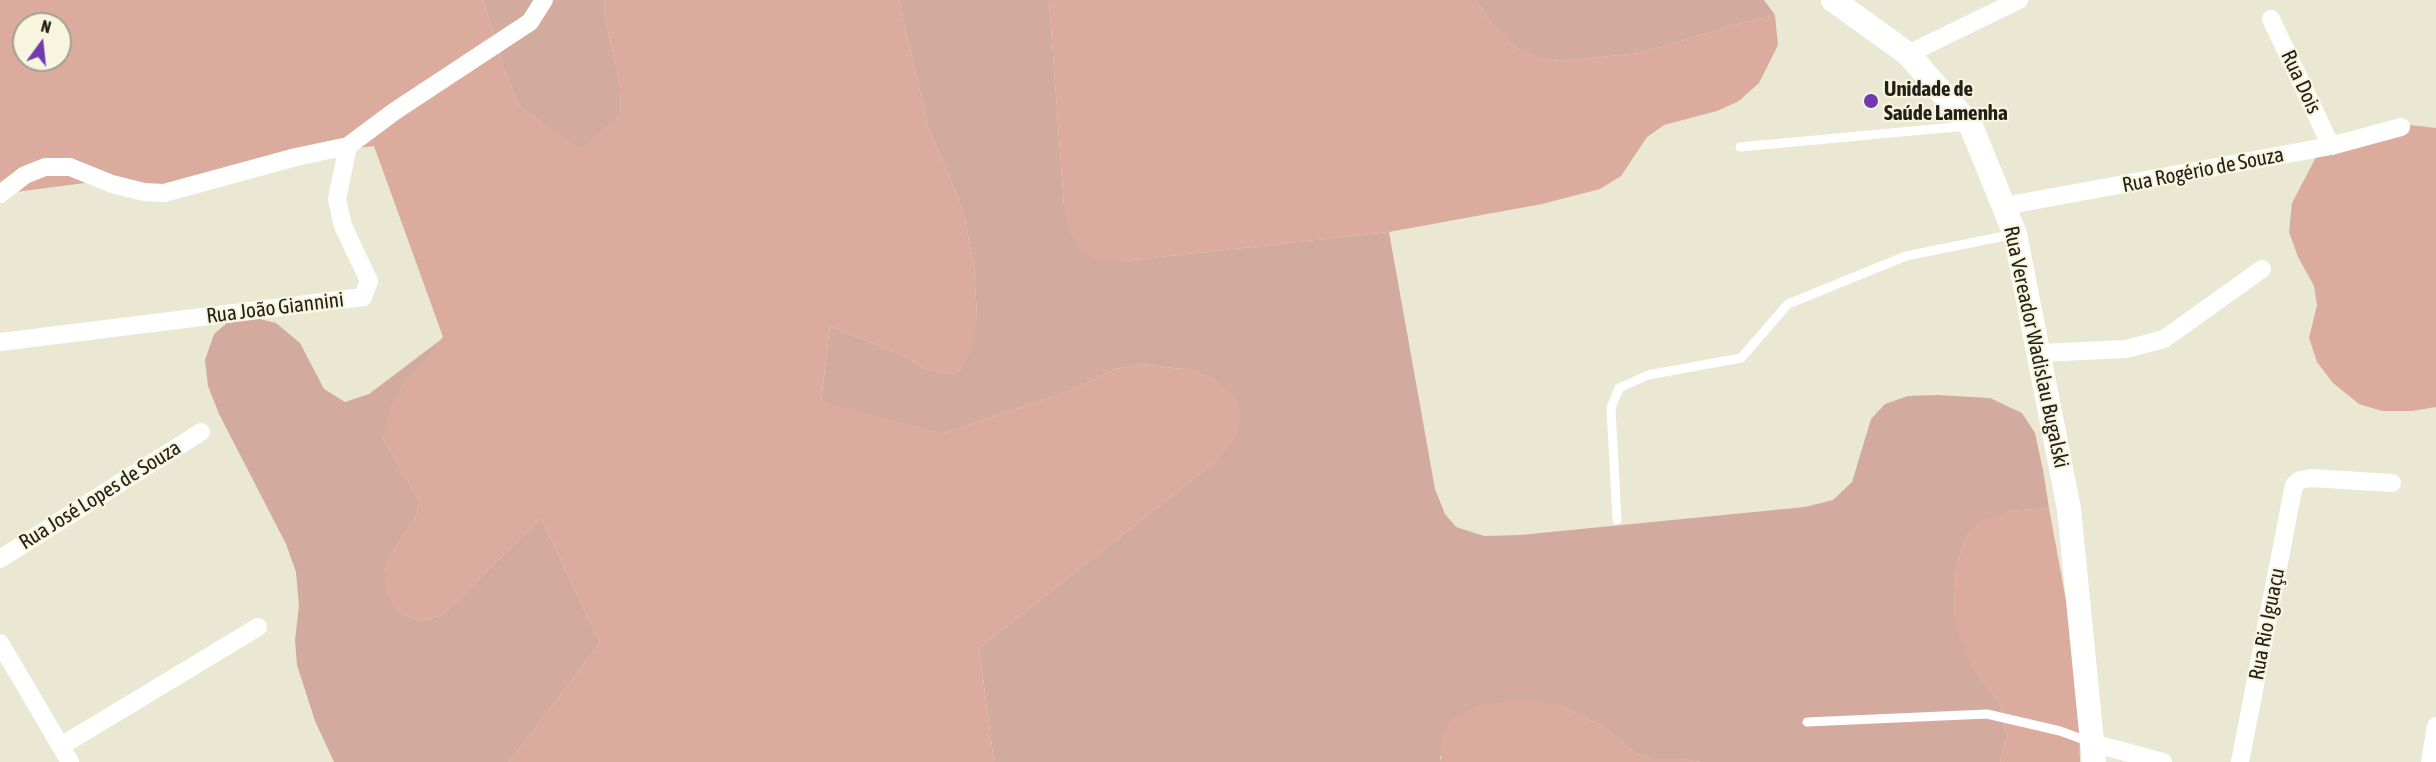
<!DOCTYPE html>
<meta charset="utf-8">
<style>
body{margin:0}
#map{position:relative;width:2436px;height:762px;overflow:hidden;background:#eae8d2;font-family:"Asap Condensed",sans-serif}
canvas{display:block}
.north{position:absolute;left:12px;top:12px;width:60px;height:60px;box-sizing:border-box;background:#f8f5df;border:2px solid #a2a090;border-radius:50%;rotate:15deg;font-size:16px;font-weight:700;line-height:24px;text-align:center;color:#222119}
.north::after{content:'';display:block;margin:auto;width:21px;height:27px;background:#713ab0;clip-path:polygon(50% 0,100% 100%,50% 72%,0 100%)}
</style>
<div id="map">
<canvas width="2436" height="762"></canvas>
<div class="north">N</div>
</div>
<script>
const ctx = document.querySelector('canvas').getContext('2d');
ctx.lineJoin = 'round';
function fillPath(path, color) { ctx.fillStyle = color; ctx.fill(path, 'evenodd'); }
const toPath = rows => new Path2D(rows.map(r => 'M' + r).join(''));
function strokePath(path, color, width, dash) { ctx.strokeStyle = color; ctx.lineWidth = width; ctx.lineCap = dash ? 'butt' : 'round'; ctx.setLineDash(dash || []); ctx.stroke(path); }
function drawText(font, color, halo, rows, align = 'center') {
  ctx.font = font + ' "Asap Condensed",sans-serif'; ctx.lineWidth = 4.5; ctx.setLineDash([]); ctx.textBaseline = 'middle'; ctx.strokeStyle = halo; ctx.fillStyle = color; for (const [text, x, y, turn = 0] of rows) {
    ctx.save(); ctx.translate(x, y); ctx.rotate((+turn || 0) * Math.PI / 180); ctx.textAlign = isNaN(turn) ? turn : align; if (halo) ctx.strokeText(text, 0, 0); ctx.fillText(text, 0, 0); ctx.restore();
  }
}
const green = toPath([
 [483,0,605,0,604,13,621,89,620,116,580,149,519,106,504,69],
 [899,0,1049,0,1064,206,1124,261,1389,232,1435,489,1445,514,1456,527,1484,536,1520,535,1805,507,1833,500,1852,482,1871,419,1885,404,1908,396,1937,395,1990,398,2022,413,2035,433,2043,470,2049,508,2009,511,1966,536,1956,568,1954,612,1973,667,2000,704,2007,737,2000,762,1701,762,1683,759,1652,759,1637,754,1602,726,1561,706,1440,756,1441,762,994,762,979,648,1219,459,1214,379,1189,370,1142,364,1115,369,1077,388,942,434,821,402,830,326,907,357,925,369,952,374,962,369,977,316,974,266,965,219,956,192,928,127],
 [1475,0,1764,0,1775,15,1730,26,1641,53,1559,61,1535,57,1512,45,1492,24],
 [256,318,276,323,300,343,324,389,345,402,369,394,443,338,402,388,382,437,420,502,415,518,390,556,385,570,399,613,421,621,442,615,541,518,600,643,509,762,334,762,315,721,297,665,295,640,299,606,296,572,286,544,219,414,208,386,205,360,214,334,227,323]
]);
const forest = toPath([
 [0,0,483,0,504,69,519,106,580,148,620,116,621,89,604,13,605,0,899,0,928,127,956,192,965,219,974,266,977,316,974,344,962,369,952,374,925,369,907,357,830,326,821,401,942,434,1077,388,1115,369,1142,364,1189,370,1214,379,1236,397,1241,415,1236,436,1219,459,979,648,994,762,509,762,600,643,541,518,442,615,421,621,399,613,386,595,385,570,390,556,415,518,420,502,382,437,390,407,402,388,443,337,374,146,267,159,180,189,85,183,0,194],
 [24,24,60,24,60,60,24,60],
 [1049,0,1475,0,1492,24,1512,45,1535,57,1559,61,1641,53,1730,26,1775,15,1778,45,1759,83,1739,101,1717,111,1664,125,1647,137,1621,176,1600,189,1542,204,1389,232,1124,261,1097,259,1083,252,1070,233,1064,206],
 [2400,124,2436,128,2436,407,2412,411,2382,411,2359,404,2333,383,2317,362,2309,338,2317,305,2314,286,2298,257,2289,232,2292,203,2315,159,2333,143],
 [2049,508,2078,666,2080,762,2000,762,2007,737,2000,704,1973,667,1960,639,1954,612,1956,568,1966,536,1980,521,2009,511],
 [1527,699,1561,706,1602,726,1637,754,1652,759,1683,759,1701,762,1441,762,1441,741,1450,720,1476,706]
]);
const lane = toPath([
 [1740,147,1966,126],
 [1617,520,1611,408,1619,388,1648,375,1741,358,1788,304,1906,256,2015,234],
 [1807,722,1987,714,2060,731,2090,742]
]);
const street = toPath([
 [2271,19,2331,146],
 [1908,54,2019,0],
 [0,194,25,175,45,167,70,167,112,184,144,192,164,193,296,157,348,146],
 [2004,206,2331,146,2401,127],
 [0,342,363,297,369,281,343,226,337,199,348,146,395,111,530,22,544,0],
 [2040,353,2126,349,2164,339,2262,269],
 [0,559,201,432],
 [0,643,70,762],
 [2092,743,2163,762],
 [61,746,258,627],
 [2240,762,2294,485,2300,480,2311,478,2392,483],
 [2430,762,2436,726]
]);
const secondary = toPath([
 [1833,0,1908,54,1971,126,2015,234,2069,509,2094,762]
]);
const markers = [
 [1871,101,8,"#713ab0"]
];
const streetNames = [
 ["Rua Dois",2301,82,65],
 ["Rua Rogério de Souza",2203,170,-11],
 ["Rua João Giannini",275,308,-7],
 ["Rua Vereador Wadislau Bugalski",2036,347,78],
 ["Rua José Lopes de Souza",100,495,-32],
 ["Rua Rio Iguaçu",2267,624,-79]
];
const poiNames = [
 ["Unidade de",1884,89],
 ["Saúde Lamenha",1884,113]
];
fillPath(green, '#d2aa9e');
fillPath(forest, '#dbac9e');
strokePath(lane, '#fff', 9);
strokePath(street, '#fff', 18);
strokePath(secondary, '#fff', 24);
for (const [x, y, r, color] of markers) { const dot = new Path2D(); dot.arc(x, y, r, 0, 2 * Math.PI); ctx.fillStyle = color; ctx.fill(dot); strokePath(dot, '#f8f5df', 2); }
drawText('21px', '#222119', '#f8f5df', streetNames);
drawText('bold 21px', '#222119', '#f8f5df', poiNames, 'left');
</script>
